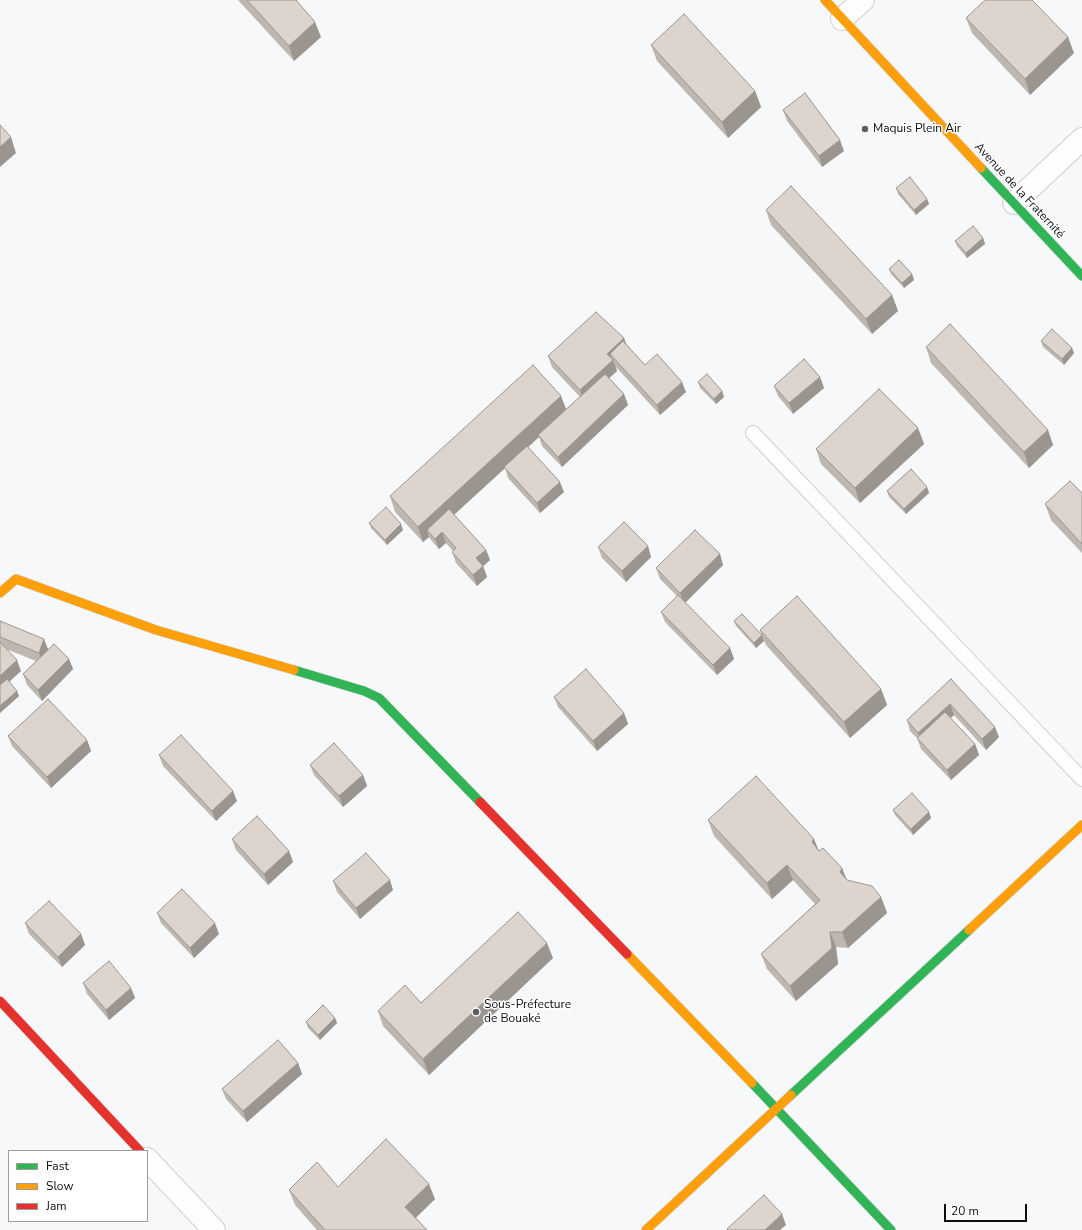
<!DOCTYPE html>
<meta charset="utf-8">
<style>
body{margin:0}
#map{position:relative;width:1082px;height:1230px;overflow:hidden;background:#f7f8fa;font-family:"Nunito Sans",sans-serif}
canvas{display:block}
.legend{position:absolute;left:8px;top:1150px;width:140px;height:72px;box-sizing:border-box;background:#fff;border:1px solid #9e9e9f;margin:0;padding:5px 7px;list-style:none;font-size:12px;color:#0c0d0e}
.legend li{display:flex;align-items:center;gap:8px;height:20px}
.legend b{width:20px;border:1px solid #9e9e9f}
.scale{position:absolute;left:944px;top:1204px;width:83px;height:18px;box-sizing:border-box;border:2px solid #0c0d0e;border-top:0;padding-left:5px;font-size:12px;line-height:14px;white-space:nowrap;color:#0c0d0e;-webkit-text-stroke:3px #fff;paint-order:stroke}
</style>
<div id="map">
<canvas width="1082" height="1230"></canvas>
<ul class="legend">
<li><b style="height:5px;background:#30b455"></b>Fast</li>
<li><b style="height:5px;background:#ff9f0a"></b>Slow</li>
<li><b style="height:5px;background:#e5322d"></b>Jam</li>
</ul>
<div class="scale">20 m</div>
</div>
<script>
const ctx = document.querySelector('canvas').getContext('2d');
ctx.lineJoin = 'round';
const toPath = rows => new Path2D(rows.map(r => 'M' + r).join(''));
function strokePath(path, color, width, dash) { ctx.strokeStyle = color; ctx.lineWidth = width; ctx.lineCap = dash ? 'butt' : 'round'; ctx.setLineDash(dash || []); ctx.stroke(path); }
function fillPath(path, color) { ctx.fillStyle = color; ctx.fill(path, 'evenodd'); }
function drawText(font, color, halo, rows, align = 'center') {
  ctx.font = font + ' "Nunito Sans",sans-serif'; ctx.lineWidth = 3; ctx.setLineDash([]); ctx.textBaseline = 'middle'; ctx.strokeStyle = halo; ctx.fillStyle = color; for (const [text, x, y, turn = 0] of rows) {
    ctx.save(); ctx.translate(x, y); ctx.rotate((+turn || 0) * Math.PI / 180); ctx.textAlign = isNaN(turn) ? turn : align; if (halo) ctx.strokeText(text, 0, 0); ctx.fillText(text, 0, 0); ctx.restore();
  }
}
const lane = toPath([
 [753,433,1082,779]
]);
const street = toPath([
 [842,19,863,0],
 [1014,203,1082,139],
 [147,1159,214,1230]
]);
const fast = toPath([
 [981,168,1082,276],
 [294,670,364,691,379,698,480,802],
 [752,1083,891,1230],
 [791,1095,969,930]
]);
const slow = toPath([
 [825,0,981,168],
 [0,593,16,579,156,630,294,670],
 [969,930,1082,825],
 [627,954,752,1083],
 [646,1230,791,1095]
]);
const jam = toPath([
 [480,802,627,954],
 [0,1001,140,1151]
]);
const wall = toPath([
 [238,0,296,0,321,37,294,61],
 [966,18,1074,53,1030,95,972,33],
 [651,45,755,91,761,107,728,138,657,61],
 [783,110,844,151,822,167,787,121],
 [896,188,927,199,929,204,916,215,898,194],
 [766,210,892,295,898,311,872,334,771,225],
 [983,238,985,244,967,258,957,246,955,241],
 [889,269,912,274,914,280,904,288,891,274],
 [624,338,626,344,645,365,686,392,660,415,616,367,617,371,609,378,624,394,628,405,562,467,542,446,539,437,528,447,564,492,540,513,508,478,505,468,454,514,486,550,490,560,483,566,487,577,477,586,456,563,452,552,453,551,446,543,439,549,431,540,429,537,423,542,395,512,390,496,566,409,580,397,552,367,548,356],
 [1041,341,1072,348,1074,353,1064,365,1043,347],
 [926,347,1048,430,1053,445,1029,468,931,363],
 [820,377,824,388,793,414,778,396,774,386],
 [698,382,722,391,724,397,716,404,700,388],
 [918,428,924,444,860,503,821,464,816,449],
 [927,487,929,493,906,514,889,497,887,491],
 [1082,493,1082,553,1051,520,1045,504],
 [369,523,403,530,387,545,371,528],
 [648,546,651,557,626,582,602,558,598,547],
 [720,554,723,565,685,603,730,648,734,659,717,675,665,622,661,612,677,596,660,579,656,568],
 [0,621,48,649,69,659,73,669,42,701,27,685,23,674,36,661,6,649,21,671,9,682,19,696,0,713],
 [734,621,762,635,764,641,756,648,736,626],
 [760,630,881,689,887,705,850,738,766,645],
 [951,679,999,737,986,750,954,715,950,718,975,744,979,755,951,780,921,749,917,738,910,731,907,720],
 [554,697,624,713,628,724,597,751,558,707],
 [8,736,87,740,91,751,51,788,12,746],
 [159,755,237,801,216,821,163,766],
 [310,765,363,775,367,786,343,807,314,775],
 [893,810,929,812,931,818,913,835,895,815],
 [708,820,814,839,818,849,819,851,842,868,846,879,847,880,881,897,887,913,848,948,836,947,838,964,796,1001,767,969,761,954,815,904,793,880,772,899,714,836],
 [232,839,289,851,293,862,268,885,236,850],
 [333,881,393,890,360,919,337,892],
 [157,913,219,934,194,958,161,923],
 [25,923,81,934,85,945,62,967,29,934],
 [553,958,429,1075,383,1026,378,1011,421,1003],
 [83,983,131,988,135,998,109,1020,87,994],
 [335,1018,337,1023,320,1040,308,1028,306,1022],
 [298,1063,302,1074,247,1122,226,1099,222,1089],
 [338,1187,435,1199,416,1218,427,1230,317,1230,295,1205,289,1190]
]);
const shadedWall = toPath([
 [315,22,321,37,294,61,289,46],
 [1068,37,1074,53,1030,95,1025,79],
 [755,91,761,107,728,138,722,122],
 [11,137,16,153,0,167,0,147],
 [840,140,844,151,822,167,819,156],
 [927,199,929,204,916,215,914,210],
 [983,238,985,244,967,258,966,253],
 [912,274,914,280,904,288,902,283],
 [892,295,898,311,872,334,866,319],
 [624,338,628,349,610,354,612,361,613,360,617,371,584,401,580,390,607,354],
 [1072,348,1074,353,1064,365,1062,359],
 [820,377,824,388,793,414,789,403],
 [682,382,686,392,660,415,657,405],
 [722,391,724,397,716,404,714,399],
 [624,394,628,405,562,467,558,457],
 [561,396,567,411,538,435,539,437,432,535,427,530,429,537,423,542,418,527],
 [918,428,924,444,860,503,855,488],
 [1048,430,1053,445,1029,468,1024,452],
 [560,482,564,492,540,513,537,503],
 [927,487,929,493,906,514,904,509],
 [401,524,403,530,387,545,385,540],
 [442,532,446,543,439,549,435,539],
 [648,546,651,557,626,582,622,571],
 [486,550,490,560,480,569,476,558],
 [720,554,723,565,684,604,680,593],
 [483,566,487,577,477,586,473,575],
 [762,635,764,641,756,648,754,643],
 [44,639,48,649,43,664,39,653],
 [730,648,734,659,717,675,713,665],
 [69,659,73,669,42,701,38,690],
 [17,660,21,671,0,690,0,676],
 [881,689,887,705,850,738,844,722],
 [17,691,19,696,0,713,0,706],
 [950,704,954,715,922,744,918,733],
 [624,713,628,724,597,751,593,741],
 [995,727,999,737,986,750,982,739],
 [87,740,91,751,51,788,47,777],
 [975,744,979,755,951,780,947,770],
 [363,775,367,786,343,807,339,796],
 [233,791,237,801,216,821,212,811],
 [929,812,931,818,913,835,911,829],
 [814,839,820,855,812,842],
 [289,851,293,862,268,885,264,874],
 [787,865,793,880,772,899,767,883],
 [842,868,848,883,840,872],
 [390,880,393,890,360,919,356,908],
 [881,897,887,913,848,948,842,932],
 [215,923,219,934,194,958,190,948],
 [830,932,836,947,838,964,796,1001,790,986],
 [81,934,85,945,62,967,58,957],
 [547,943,553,958,429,1075,423,1059],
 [131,988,135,998,109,1020,106,1010],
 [335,1018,337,1023,320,1040,318,1035],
 [298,1063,302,1074,247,1122,243,1111],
 [429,1184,435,1199,411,1222,405,1207],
 [782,1214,786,1225,780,1230,765,1230]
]);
const building = toPath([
 [247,0,296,0,315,22,289,46,247,0],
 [985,0,1032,0,1068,37,1025,79,966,18,985,0],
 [684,14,755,91,722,122,651,45,684,14],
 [805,93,840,140,819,156,783,110,805,93],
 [0,125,11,137,0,147,0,125],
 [910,177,927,199,914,210,896,188,910,177],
 [791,186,892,295,866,319,766,210,791,186],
 [973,226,983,238,966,253,955,241,973,226],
 [899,260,912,274,902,283,889,269,899,260],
 [596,312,624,338,607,354,613,360,580,390,548,356,596,312],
 [950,324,1048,430,1024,452,926,347,950,324],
 [1052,329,1072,348,1062,359,1041,341,1052,329],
 [623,341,645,365,657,354,682,382,657,405,610,354,623,341],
 [804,359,820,377,789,403,774,386,804,359],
 [533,365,561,396,418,527,390,496,533,365],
 [605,374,624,394,558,457,538,435,605,374],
 [707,374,722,391,714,399,698,382,707,374],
 [879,389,918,428,855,488,816,449,879,389],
 [527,446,560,482,537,503,504,467,527,446],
 [911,469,927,487,904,509,887,491,911,469],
 [1070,481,1082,493,1082,544,1045,504,1070,481],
 [386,507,401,524,385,540,369,523,386,507],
 [449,509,486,550,476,558,483,566,473,575,452,552,456,548,442,532,435,539,427,530,449,509],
 [624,522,648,546,622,571,598,547,624,522],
 [695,530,720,554,680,593,656,568,695,530],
 [678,595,730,648,713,665,661,612,678,595],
 [797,596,881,689,844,722,760,630,797,596],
 [742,614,762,635,754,643,734,621,742,614],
 [0,621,44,639,39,653,0,637,0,621],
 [0,642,17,660,0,676,0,642],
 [54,644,69,659,38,690,23,674,54,644],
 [586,669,624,713,593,741,554,697,586,669],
 [7,679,17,691,0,706,0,685,7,679],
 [951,679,995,727,982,739,950,704,918,733,907,720,951,679],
 [48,699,87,740,47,777,8,736,48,699],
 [945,712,975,744,947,770,917,738,945,712],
 [181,735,233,791,212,811,159,755,181,735],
 [334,743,363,775,339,796,310,765,334,743],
 [756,776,814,839,812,842,819,851,823,848,842,868,840,872,847,880,872,886,881,897,842,932,830,932,832,948,790,986,761,954,820,900,787,865,767,883,708,820,756,776],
 [912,793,929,812,911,829,893,810,912,793],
 [257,816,289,851,264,874,232,839,257,816],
 [366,853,390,880,356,908,333,881,366,853],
 [182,889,215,923,190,948,157,913,182,889],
 [49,901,81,934,58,957,25,923,49,901],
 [518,912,547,943,423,1059,378,1011,405,985,421,1003,518,912],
 [109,961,131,988,106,1010,83,983,109,961],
 [323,1005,335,1018,318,1035,306,1022,323,1005],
 [278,1040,298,1063,243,1111,222,1089,278,1040],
 [386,1139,429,1184,405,1207,427,1230,325,1230,289,1190,317,1162,338,1187,386,1139],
 [764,1195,782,1214,765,1230,728,1230,727,1229,764,1195]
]);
const markers = [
 [865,129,4,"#5e5f61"],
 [476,1012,4,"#5e5f61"]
];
const poiNames = [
 ["Maquis Plein Air",873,129],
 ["Sous-Préfecture",484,1005],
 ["de Bouaké",484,1019]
];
const streetNames = [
 ["Avenue de la Fraternité",1019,191,47]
];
strokePath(lane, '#cfcfd1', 16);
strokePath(street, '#cfcfd1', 24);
strokePath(fast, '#cfcfd1', 10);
strokePath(slow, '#cfcfd1', 10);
strokePath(jam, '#cfcfd1', 10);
strokePath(lane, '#fefefe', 14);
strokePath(street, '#fefefe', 22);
strokePath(fast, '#30b455', 9);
strokePath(slow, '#ff9f0a', 9);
strokePath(jam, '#e5322d', 9);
fillPath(wall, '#beb7b0');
fillPath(shadedWall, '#9b9590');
fillPath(building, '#ddd5cd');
strokePath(building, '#9b9590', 1);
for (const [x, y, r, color] of markers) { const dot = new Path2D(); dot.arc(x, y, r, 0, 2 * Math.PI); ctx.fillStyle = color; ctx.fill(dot); strokePath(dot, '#fff', 1.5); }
drawText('12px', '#0c0d0e', '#fff', poiNames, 'left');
drawText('12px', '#0c0d0e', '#fff', streetNames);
</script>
